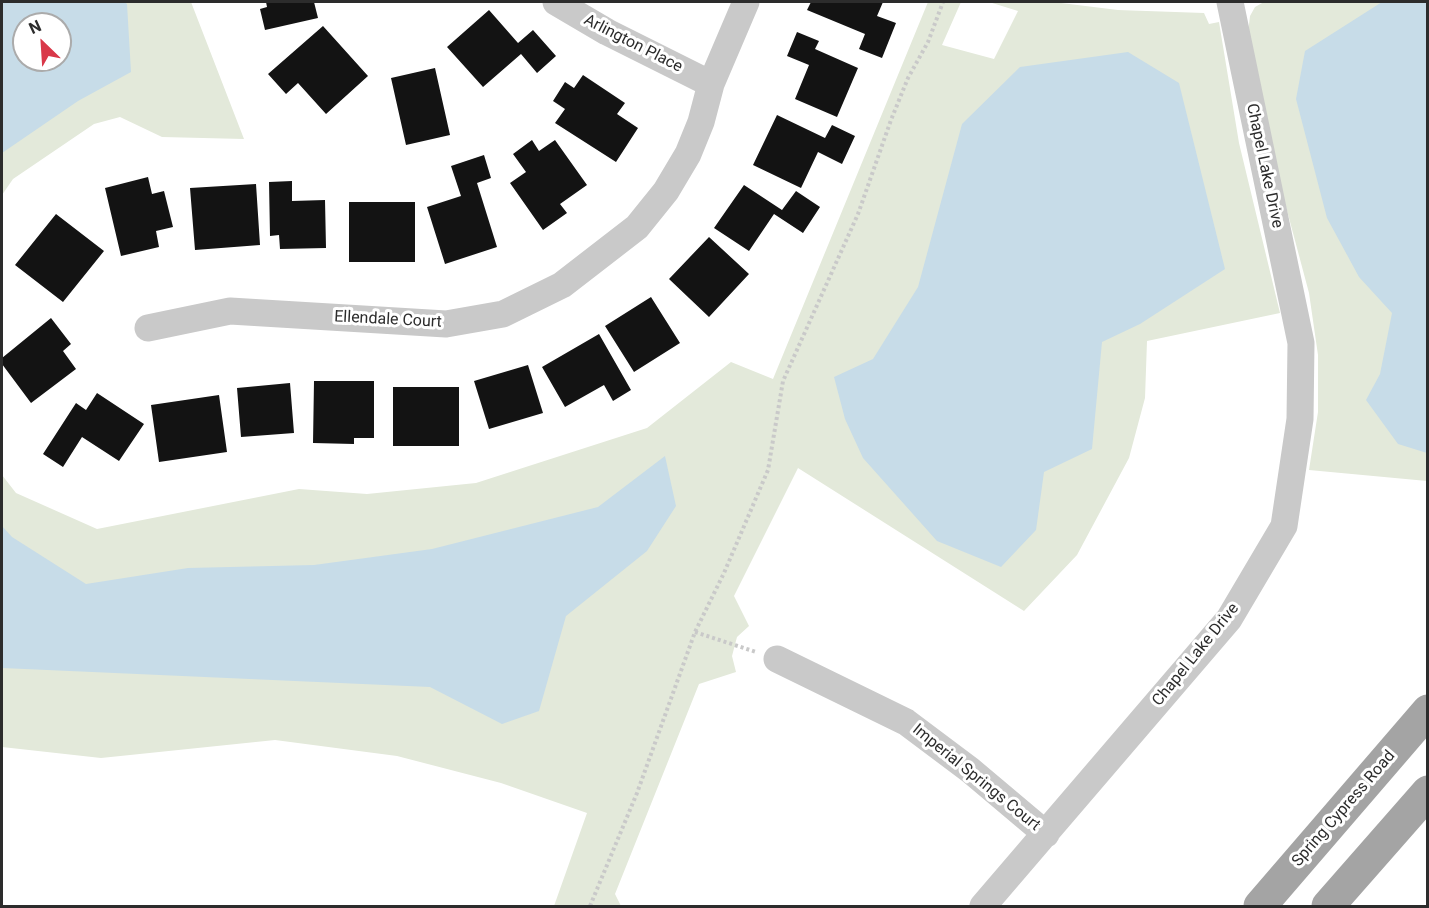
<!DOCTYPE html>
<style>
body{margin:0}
#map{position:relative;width:1429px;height:908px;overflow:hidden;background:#fff;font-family:Roboto,sans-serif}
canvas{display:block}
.frame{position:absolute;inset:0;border:3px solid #2c2c2c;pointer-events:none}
.north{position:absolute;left:12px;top:12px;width:60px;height:60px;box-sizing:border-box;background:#fff;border:2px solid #ababab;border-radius:50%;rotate:335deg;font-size:16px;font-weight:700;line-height:24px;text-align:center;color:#2c2c2c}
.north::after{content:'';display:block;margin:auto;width:21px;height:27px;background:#d93849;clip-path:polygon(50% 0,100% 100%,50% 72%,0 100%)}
</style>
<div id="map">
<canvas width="1429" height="908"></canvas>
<div class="frame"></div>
<div class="north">N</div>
</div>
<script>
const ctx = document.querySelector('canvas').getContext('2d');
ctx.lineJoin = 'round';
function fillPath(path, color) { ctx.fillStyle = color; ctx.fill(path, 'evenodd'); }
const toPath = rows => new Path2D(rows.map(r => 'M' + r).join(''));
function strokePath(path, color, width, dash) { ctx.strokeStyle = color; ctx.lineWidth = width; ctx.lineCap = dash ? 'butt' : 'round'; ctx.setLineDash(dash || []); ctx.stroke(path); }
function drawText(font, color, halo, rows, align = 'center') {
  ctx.font = font + ' Roboto,sans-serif'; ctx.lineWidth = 6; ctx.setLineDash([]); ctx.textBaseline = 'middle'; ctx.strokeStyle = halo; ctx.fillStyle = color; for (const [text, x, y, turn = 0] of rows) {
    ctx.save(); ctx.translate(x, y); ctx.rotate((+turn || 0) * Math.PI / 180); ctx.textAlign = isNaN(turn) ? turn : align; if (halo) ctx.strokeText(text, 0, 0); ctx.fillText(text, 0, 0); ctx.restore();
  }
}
const green = toPath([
 [2,2,191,2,244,139,162,137,120,117,94,124,13,179,2,195],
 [24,24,60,24,60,60,24,60],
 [928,2,961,2,942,45,994,59,1018,11,989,2,1053,2,1118,10,1204,13,1209,24,1219,22,1239,143,1280,313,1147,341,1145,398,1129,458,1077,555,1024,611,798,468,734,596,749,626,737,637,732,656,736,672,699,684,615,894,621,906,554,906,587,813,501,783,397,756,275,740,101,758,2,747,2,475,16,493,97,529,299,489,367,494,476,483,647,428,731,362,773,379],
 [1264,2,1427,2,1427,481,1309,470,1318,412,1318,355,1309,293,1273,158,1248,33,1250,16,1255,7]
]);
const water = toPath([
 [2,2,124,2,127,4,131,72,78,101,2,153],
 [24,24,60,24,60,60,24,60],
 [1382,2,1427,2,1427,453,1398,444,1366,400,1380,374,1392,313,1359,277,1327,218,1296,99,1305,51],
 [1128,52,1179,83,1225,269,1140,324,1102,342,1092,449,1044,472,1036,530,1001,567,937,541,863,458,845,419,834,377,873,359,918,287,962,124,1020,67],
 [665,456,676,506,647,551,566,616,539,711,502,724,430,687,2,668,2,526,12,537,86,584,188,568,314,565,432,549,598,507]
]);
const building = toPath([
 [266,2,314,2,318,18,265,30,260,9,267,7],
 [811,2,883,2,877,16,896,23,882,58,859,49,865,34,807,10],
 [489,10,518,43,533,30,556,56,537,73,521,54,483,87,447,47],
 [323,26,368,76,326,114,298,83,286,94,268,74],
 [797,32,819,41,815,49,858,68,837,117,795,99,809,65,787,56],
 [435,68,450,135,406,145,391,78],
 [583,75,625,103,617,114,638,128,616,162,555,123,565,109,553,101,565,82,574,88],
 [777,115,825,138,832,125,855,136,842,164,818,152,801,188,753,165],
 [532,140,539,151,555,140,587,185,560,204,567,213,543,230,510,183,526,172,513,154],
 [484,155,491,178,477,183,497,247,445,264,427,207,461,196,451,166],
 [148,177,152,194,164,191,173,227,156,231,159,247,121,256,105,188],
 [292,181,292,201,325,200,326,248,280,249,279,235,270,236,269,182],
 [256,184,260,245,195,250,190,188],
 [744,185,782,210,796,191,820,207,803,233,774,214,749,251,714,228],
 [349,202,415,202,415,262,349,262],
 [56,214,104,251,63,302,15,265],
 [709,237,749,274,709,317,669,279],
 [651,297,680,343,634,372,605,326],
 [51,318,71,344,63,351,76,369,31,403,2,364,2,358],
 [599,334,631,390,613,401,604,385,565,407,542,367],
 [528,365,543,413,489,429,474,381],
 [314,381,374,381,374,438,354,438,354,444,313,443],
 [290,383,294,433,241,437,237,388],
 [393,387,459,387,459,446,393,446],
 [97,393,144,424,119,461,82,437,63,467,43,454,76,403,86,410],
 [219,395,227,452,159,462,151,405]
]);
const path = toPath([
 [695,632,756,652],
 [590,906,637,793,695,632,724,573,768,470,783,381,858,214,891,120,908,78,928,42,943,2]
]);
const street = toPath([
 [556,2,607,32,711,84],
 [148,328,230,311,446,324,503,314,562,285,637,227,666,191,688,154,701,122,711,84,746,2],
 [777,659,906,722,970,770,1046,834],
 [983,906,1229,619,1284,526,1300,419,1301,343,1230,2]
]);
const primary = toPath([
 [1260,906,1428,711],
 [1328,906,1428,792]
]);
const streetNames = [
 ["Arlington Place",633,44,27],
 ["Chapel Lake Drive",1264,166,78],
 ["Ellendale Court",388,320,3],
 ["Chapel Lake Drive",1196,655,-51],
 ["Imperial Springs Court",976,778,39],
 ["Spring Cypress Road",1344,809,-49]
];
fillPath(green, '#e3e9da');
fillPath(water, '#c7dce8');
fillPath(building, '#131313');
strokePath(path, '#c9c9c9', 4, [3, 3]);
strokePath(street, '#c9c9c9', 27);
strokePath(primary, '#a4a4a4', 33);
drawText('16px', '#2c2c2c', '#fff', streetNames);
</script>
